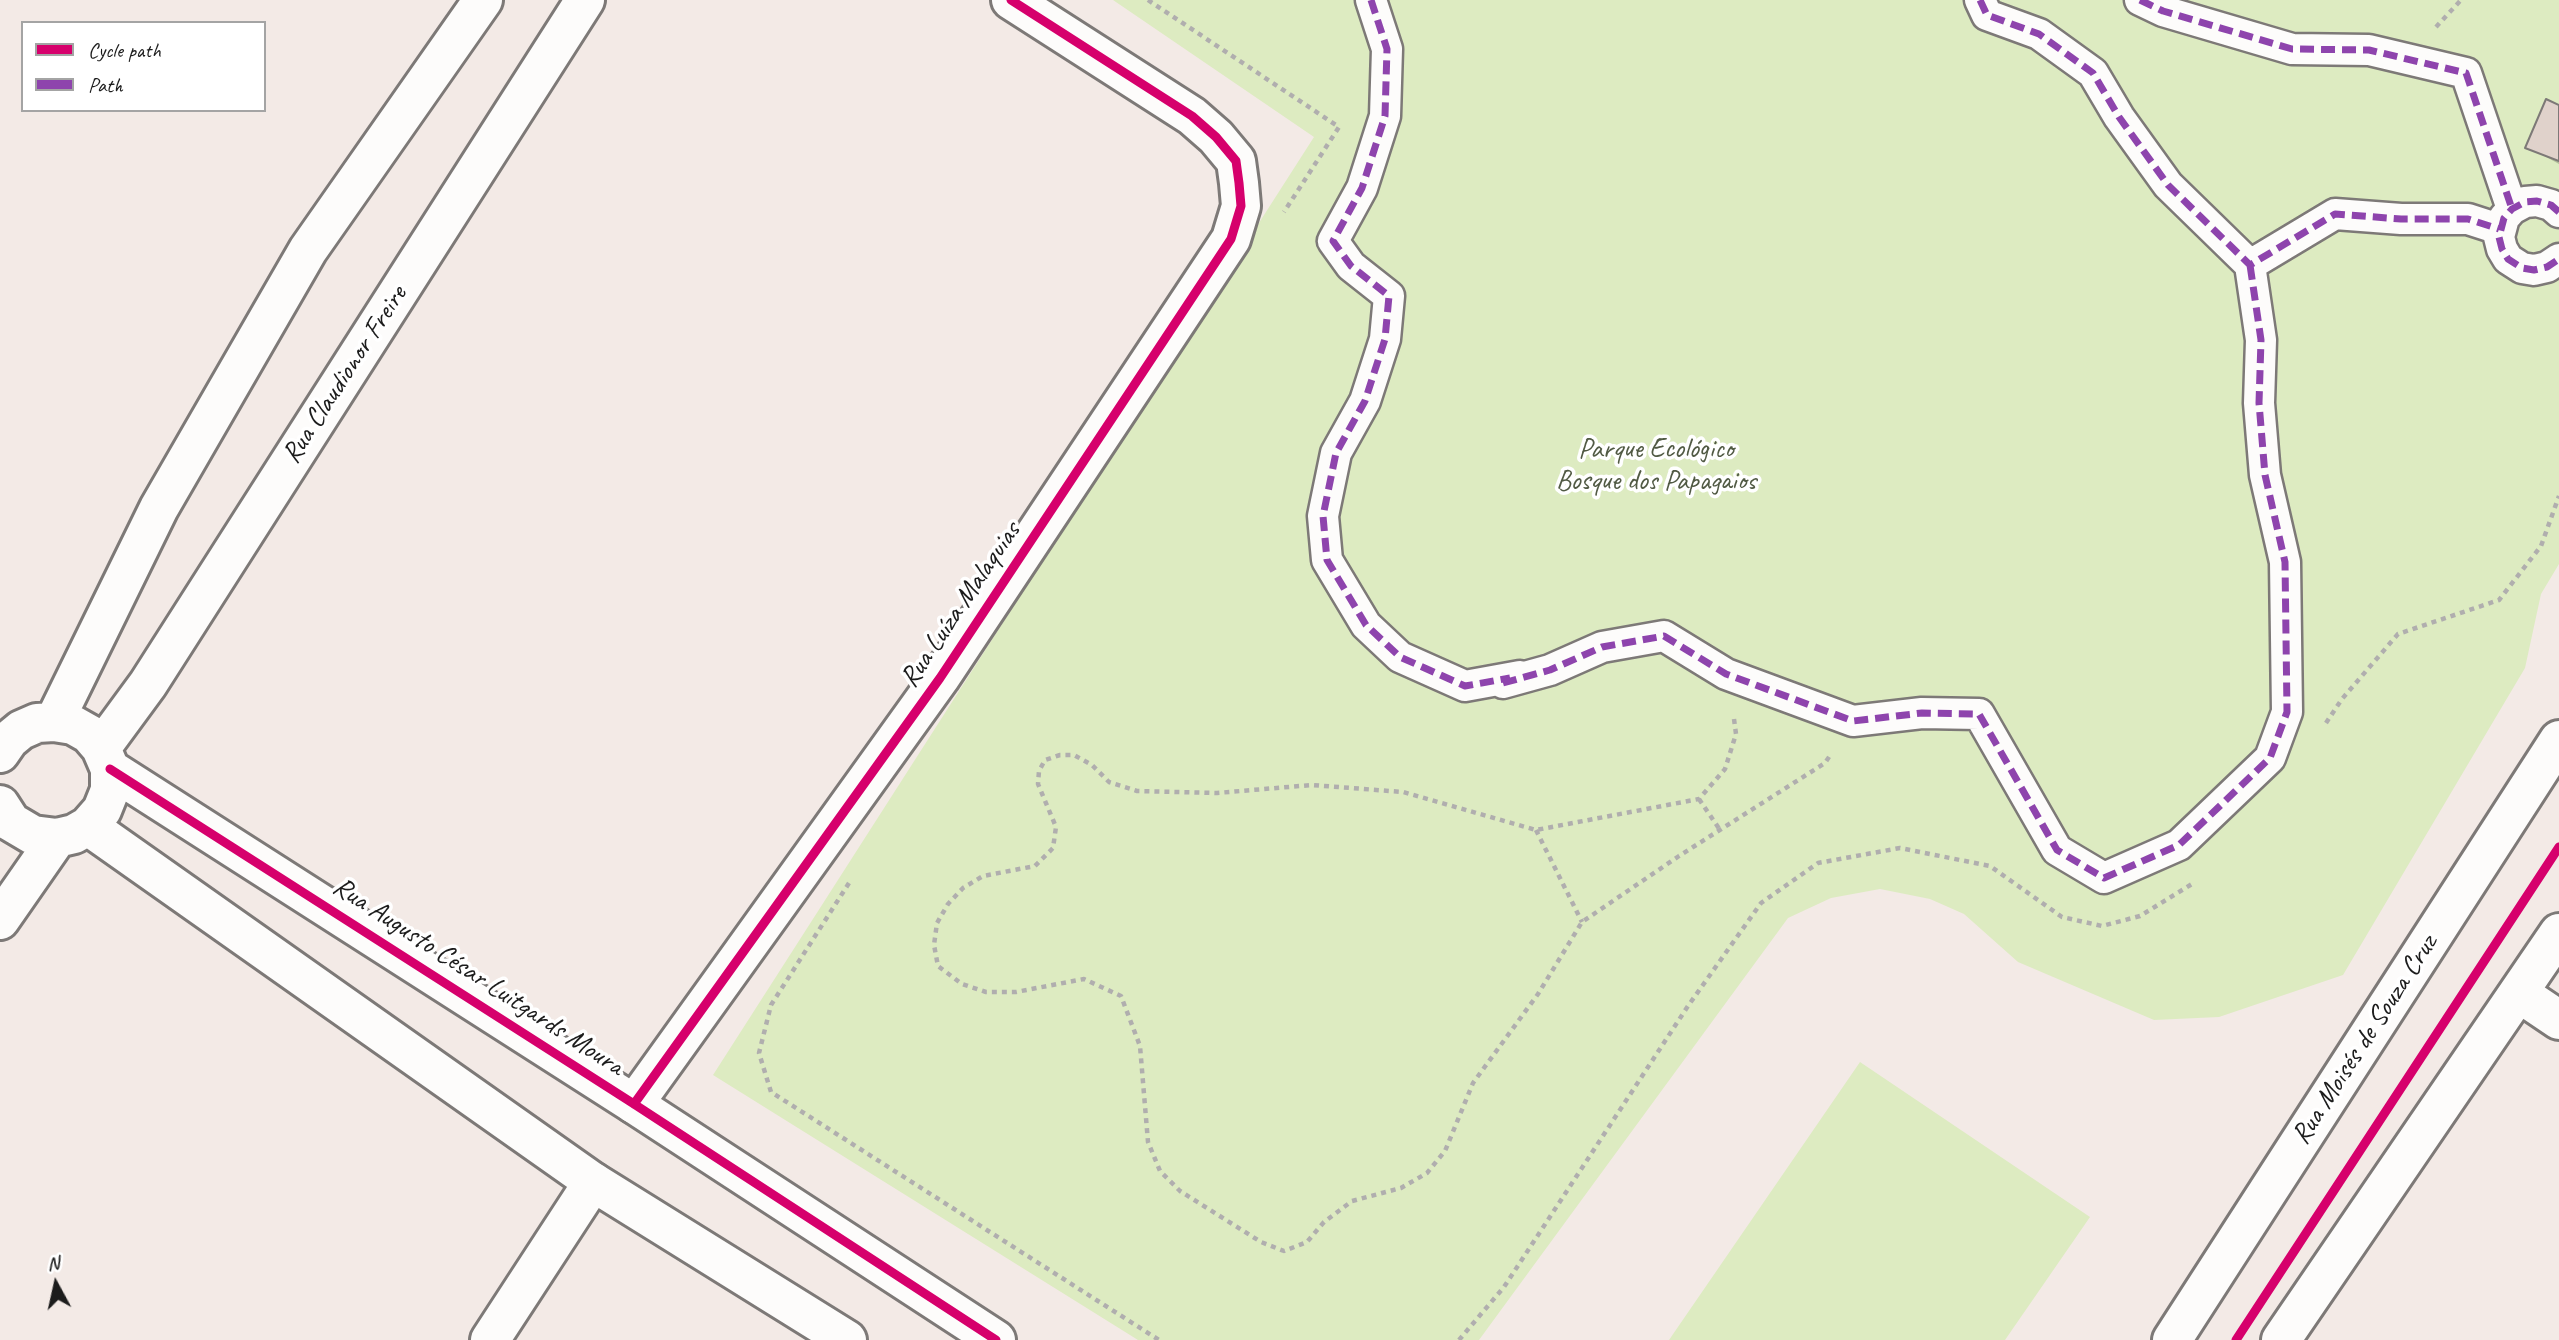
<!DOCTYPE html>
<meta charset="utf-8">
<style>
body{margin:0}
#map{position:relative;width:2559px;height:1340px;overflow:hidden;background:#f3eae6;font-family:Caveat,sans-serif}
canvas{display:block}
.legend{position:absolute;left:21px;top:21px;width:245px;height:91px;box-sizing:border-box;background:#fff;border:2px solid #a4a4a4;margin:0;padding:9px 12px;list-style:none;font-size:21px;color:#1c1c1c}
.legend li{display:flex;align-items:center;gap:14px;height:35px}
.legend b{width:35px;border:2px solid #a4a4a4}
.north{position:absolute;left:21px;top:1249px;width:70px;height:70px;-webkit-text-stroke:5px #fff;paint-order:stroke;rotate:352deg;font-size:19px;font-weight:700;line-height:28px;text-align:center;color:#1c1c1c}
.north::after{content:'';display:block;margin:auto;width:24px;height:32px;background:#1c1c1c;clip-path:polygon(50% 0,100% 100%,50% 72%,0 100%)}
</style>
<div id="map">
<canvas width="2559" height="1340"></canvas>
<ul class="legend">
<li><b style="height:9px;background:#d6006c"></b>Cycle path</li>
<li><b style="height:9px;background:#8e44ad"></b>Path</li>
</ul>
<div class="north">N</div>
</div>
<script>
const ctx = document.querySelector('canvas').getContext('2d');
ctx.lineJoin = 'round';
function fillPath(path, color) { ctx.fillStyle = color; ctx.fill(path, 'evenodd'); }
const toPath = rows => new Path2D(rows.map(r => 'M' + r).join(''));
function strokePath(path, color, width, dash) { ctx.strokeStyle = color; ctx.lineWidth = width; ctx.lineCap = dash ? 'butt' : 'round'; ctx.setLineDash(dash || []); ctx.stroke(path); }
function drawText(font, color, halo, rows, align = 'center') {
  ctx.font = font + ' Caveat,sans-serif'; ctx.lineWidth = 7; ctx.setLineDash([]); ctx.textBaseline = 'middle'; ctx.strokeStyle = halo; ctx.fillStyle = color; for (const [text, x, y, turn = 0] of rows) {
    ctx.save(); ctx.translate(x, y); ctx.rotate((+turn || 0) * Math.PI / 180); ctx.textAlign = isNaN(turn) ? turn : align; if (halo) ctx.strokeText(text, 0, 0); ctx.fillText(text, 0, 0); ctx.restore();
  }
}
const green = toPath([
 [1113,0,2559,0,2559,564,2541,594,2525,668,2343,975,2219,1017,2154,1020,2018,962,1964,914,1930,899,1880,889,1831,898,1788,918,1479,1340,1138,1340,713,1075,1314,137],
 [1860,1062,2090,1217,2005,1340,1669,1340]
]);
const shadow = toPath([
 [2559,107,2559,164,2528,147]
]);
const building = toPath([
 [2546,99,2559,105,2559,161,2525,148,2546,99]
]);
const path = toPath([
 [1148,0,1339,127,1284,212],
 [2436,27,2461,0],
 [1734,719,1736,734,1725,769,1699,799,1536,830,1403,792,1312,785,1217,793,1137,791,1109,782,1092,765,1074,755,1060,755,1045,760,1039,771,1038,784,1056,827,1053,848,1035,866,983,876,963,888,948,904,937,923,934,945,938,966,962,984,986,992,1016,992,1084,979,1121,996,1140,1046,1148,1142,1160,1171,1180,1191,1261,1242,1284,1251,1307,1242,1324,1222,1352,1201,1401,1188,1427,1173,1445,1151,1473,1083,1538,994,1582,922,1679,856,1825,763,1831,754],
 [2326,723,2342,699,2398,634,2499,600,2541,546,2559,496],
 [1699,799,1720,830],
 [1536,830,1582,922],
 [849,883,771,1005,759,1053,771,1092,1159,1340],
 [1459,1340,1504,1287,1688,1006,1761,903,1818,863,1900,848,1990,866,2062,917,2102,926,2140,916,2192,884]
]);
const pedestrian = toPath([
 [1371,0,1387,49,1385,116,1362,188,1333,241,1351,266,1389,296,1385,339,1365,401,1336,453,1323,516,1327,560,1366,625,1400,657,1465,686,1520,676],
 [1980,0,1987,15,2039,34,2093,73,2119,117,2168,185,2250,265,2335,214,2401,219,2468,219,2499,229],
 [2140,0,2163,11,2292,49,2369,50,2466,73,2512,209],
 [2559,212,2551,205,2537,201,2525,202,2512,209,2504,218,2499,237,2502,249,2508,259,2522,268,2534,270,2547,267,2559,259],
 [1503,683,1550,670,1602,647,1664,636,1726,674,1853,721,1922,713,1979,714,2057,850,2104,878,2179,845,2270,758,2287,712,2285,562,2265,475,2259,403,2261,340,2250,265]
]);
const minor = toPath([
 [2519,993,2559,1020],
 [634,1104,940,678,1231,239,1241,206,1239,183,1236,161,1216,137,1192,116,1011,0],
 [490,1340,593,1182]
]);
const tertiary = toPath([
 [54,722,159,508,308,250,483,0],
 [101,748,148,684,585,0],
 [0,753,9,740,21,730,37,723,54,722,73,725,89,734,101,748,110,769,110,790,102,810,88,826,74,834,57,838,33,835,11,822,0,805],
 [110,769,634,1104,996,1340],
 [88,826,593,1182,847,1340],
 [0,920,57,838],
 [2172,1340,2559,740],
 [2281,1340,2559,933]
]);
const quiet = toPath([
 [1371,0,1387,49,1385,116,1362,188,1333,241,1351,266,1389,296,1385,339,1365,401,1336,453,1323,516,1327,560,1366,625,1400,657,1465,686,1510,678],
 [1980,0,1987,15,2039,34,2093,73,2119,117,2168,185,2250,265,2335,214,2401,219,2468,219,2499,229],
 [2140,0,2163,11,2292,49,2369,50,2466,73,2512,209],
 [2559,212,2551,205,2537,201,2525,202,2512,209,2504,218,2499,237,2502,249,2508,259,2522,268,2534,270,2547,267,2559,259],
 [1503,683,1550,670,1602,647,1664,636,1726,674,1853,721,1922,713,1979,714,2057,850,2104,878,2179,845,2270,758,2287,712,2285,562,2265,475,2259,403,2261,340,2250,265]
]);
const cycleway = toPath([
 [110,769,634,1104,996,1340],
 [634,1104,940,678,1231,239,1241,206,1239,183,1236,161,1216,137,1192,116,1011,0],
 [2236,1340,2559,847]
]);
const streetNames = [
 ["Rua Claudionor Freire",345,375,-57],
 ["Rua Luíza Malaquias",961,605,-56],
 ["Rua Augusto César Luitgards Moura",478,977,33],
 ["Rua Moisés de Souza Cruz",2365,1040,-57]
];
const parkNames = [
 ["Parque Ecológico",1656,450],
 ["Bosque dos Papagaios",1656,482]
];
fillPath(green, '#ddebc1');
fillPath(shadow, '#0003');
fillPath(building, '#e0d2cb');
strokePath(building, '#7d7977', 2);
strokePath(pedestrian, '#7d7977', 35);
strokePath(minor, '#7d7977', 44);
strokePath(tertiary, '#7d7977', 44);
strokePath(path, '#b0aeae', 4.5, [5, 5]);
strokePath(pedestrian, '#fdfcfb', 30);
strokePath(minor, '#fdfcfb', 38);
strokePath(tertiary, '#fdfcfb', 38);
strokePath(quiet, '#8e44ad', 7, [14, 7]);
strokePath(cycleway, '#d6006c', 9);
drawText('28px', '#1c1c1c', '#fff', streetNames);
drawText('28px', '#515a44', '#fff', parkNames);
</script>
